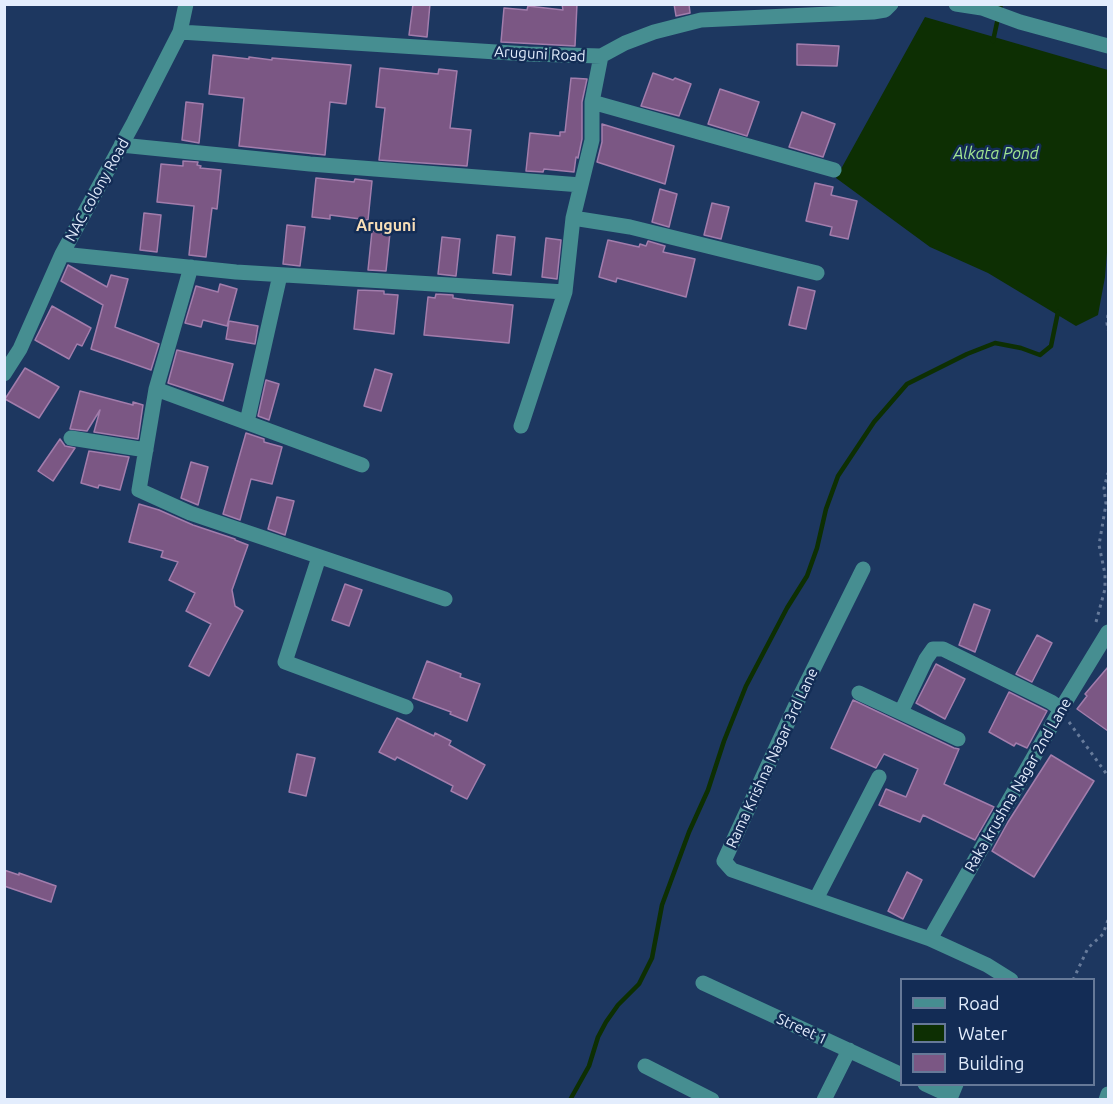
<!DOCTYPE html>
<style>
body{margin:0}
#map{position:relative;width:1113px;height:1104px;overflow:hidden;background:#1d3760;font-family:Ubuntu,sans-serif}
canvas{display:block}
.frame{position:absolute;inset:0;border:6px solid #e3edfd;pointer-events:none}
.legend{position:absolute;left:900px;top:978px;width:195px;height:108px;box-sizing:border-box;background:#132c55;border:2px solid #667998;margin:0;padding:8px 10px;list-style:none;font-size:18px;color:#e3edfd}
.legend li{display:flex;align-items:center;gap:12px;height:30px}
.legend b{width:30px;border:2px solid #667998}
</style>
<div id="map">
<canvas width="1113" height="1104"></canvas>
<div class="frame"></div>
<ul class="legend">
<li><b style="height:8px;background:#468e91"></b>Road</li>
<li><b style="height:16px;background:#0d2f03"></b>Water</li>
<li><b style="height:16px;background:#7b5784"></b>Building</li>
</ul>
</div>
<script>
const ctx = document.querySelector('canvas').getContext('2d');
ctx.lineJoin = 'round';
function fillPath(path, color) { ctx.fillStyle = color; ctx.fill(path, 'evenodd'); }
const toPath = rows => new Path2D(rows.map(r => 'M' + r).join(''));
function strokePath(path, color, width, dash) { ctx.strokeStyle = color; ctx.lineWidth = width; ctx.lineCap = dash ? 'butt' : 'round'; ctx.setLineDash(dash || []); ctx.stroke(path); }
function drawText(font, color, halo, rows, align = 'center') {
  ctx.font = font + ' Ubuntu,sans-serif'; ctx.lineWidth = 5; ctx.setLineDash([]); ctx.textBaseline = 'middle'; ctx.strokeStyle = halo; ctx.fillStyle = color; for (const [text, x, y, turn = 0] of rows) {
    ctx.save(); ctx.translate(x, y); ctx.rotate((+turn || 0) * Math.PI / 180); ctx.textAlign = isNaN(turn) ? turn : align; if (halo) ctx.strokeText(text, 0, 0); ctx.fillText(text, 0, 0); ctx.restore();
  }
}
const water = toPath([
 [925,17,1108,70,1108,240,1105,277,1098,315,1076,326,988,273,930,247,836,178]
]);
const stream = toPath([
 [993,41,1001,4],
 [570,1100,589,1066,598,1037,606,1022,618,1005,639,984,652,958,662,905,689,832,708,790,724,741,746,686,787,608,807,576,817,548,826,509,838,476,874,422,907,384,967,354,995,343,1021,348,1040,355,1051,346,1058,312]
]);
const building = toPath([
 [413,4,430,4,427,37,409,35,413,4],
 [562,4,577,4,575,46,501,42,504,8,527,10,528,6,563,10,562,4],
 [674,4,689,4,690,13,676,16,674,4],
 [797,44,839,46,837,66,797,65,797,44],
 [213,55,249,59,249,57,272,60,272,58,351,65,346,104,330,102,325,155,239,146,244,98,209,94,213,55],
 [380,68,438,74,439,69,457,71,450,128,471,130,467,166,379,160,385,108,376,107,380,68],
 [653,73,673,80,675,78,691,84,679,116,641,106,653,73],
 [571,78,587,79,582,102,582,139,578,158,576,157,574,172,544,169,543,172,526,171,530,133,560,136,560,132,565,132,571,78],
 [720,89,759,102,747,136,708,124,720,89],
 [186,102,203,104,199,143,182,140,186,102],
 [802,112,835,124,823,157,789,147,802,112],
 [602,124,674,146,665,184,597,162,602,142,602,124],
 [183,161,198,162,197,165,201,166,200,168,221,170,217,209,212,208,206,257,189,255,194,206,157,202,161,164,183,166,183,161],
 [316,178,354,182,355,179,372,181,368,220,330,215,330,219,312,217,316,178],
 [815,183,833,187,831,195,857,201,848,239,830,235,832,227,806,221,815,183],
 [660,189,677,194,669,227,652,222,660,189],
 [712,203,729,207,721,239,704,235,712,203],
 [144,213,161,215,157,252,140,250,144,213],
 [287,225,305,227,300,266,283,264,287,225],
 [372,231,390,233,386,271,368,270,372,231],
 [497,235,515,237,511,275,493,273,497,235],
 [442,237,460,239,456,276,438,274,442,237],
 [546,238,561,240,557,279,542,277,546,238],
 [608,240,639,247,640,244,646,246,648,241,665,246,663,252,695,259,686,297,617,278,616,282,599,277,608,240],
 [68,265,107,287,111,275,128,279,115,327,159,344,151,370,91,349,103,305,61,281,68,265],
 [220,284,237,289,227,326,203,320,201,327,185,323,196,286,218,292,220,284],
 [798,287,815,291,806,329,789,325,798,287],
 [358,290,384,291,384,294,398,295,394,334,354,329,358,290],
 [436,294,453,295,453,298,466,300,513,305,509,343,424,335,428,297,435,298,436,294],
 [52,306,91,328,82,346,77,344,69,359,35,340,52,306],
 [229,321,258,326,255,344,226,339,229,321],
 [177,350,233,364,223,401,168,383,177,350],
 [25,368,59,387,39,418,5,399,25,368],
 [375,369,392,374,381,411,364,406,375,369],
 [266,380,279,384,269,420,258,416,266,380],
 [80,391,133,405,133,402,143,405,138,439,94,432,100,410,87,431,70,429,80,391],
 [246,433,264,439,264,442,282,447,272,484,251,479,240,520,223,514,246,433],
 [60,439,65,446,75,448,53,481,38,471,60,439],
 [89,451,129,457,120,490,99,485,98,488,81,483,89,451],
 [191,462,208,467,198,505,181,498,191,462],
 [277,497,294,501,285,535,268,529,277,497],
 [139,504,159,510,193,525,235,539,235,540,248,545,232,590,235,606,243,611,209,676,189,666,211,624,186,611,195,593,169,580,178,562,161,557,163,551,129,542,139,504],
 [345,584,362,590,349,626,332,620,345,584],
 [974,604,990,610,975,652,959,645,974,604],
 [1037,635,1052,643,1032,682,1016,674,1037,635],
 [427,661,461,674,460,677,480,684,467,721,450,714,451,712,413,698,427,661],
 [936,664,965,679,945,719,916,703,936,664],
 [1108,667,1108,731,1077,709,1087,696,1085,694,1108,667],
 [1009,692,1047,711,1027,748,1016,743,1014,746,989,732,1009,692],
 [853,700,954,748,959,749,944,784,994,807,975,840,923,815,920,822,879,805,886,789,906,797,918,769,884,754,876,768,831,748,853,700],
 [397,718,434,736,435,733,451,741,449,745,485,765,467,799,451,791,453,786,397,757,395,760,379,752,397,718],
 [297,754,315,758,306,796,289,792,297,754],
 [1051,755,1094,781,1034,877,992,851,1008,822,1051,755],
 [4,870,19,875,19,873,56,886,51,902,4,886,4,870],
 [907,872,922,880,903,919,888,911,907,872]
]);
const path = toPath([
 [1108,315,1107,323,1108,330],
 [1096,622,1105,589,1105,574,1099,545,1106,504,1104,488,1108,473],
 [1069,722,1108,776],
 [1073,980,1088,948,1103,934,1108,920]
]);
const minor = toPath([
 [956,4,982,8,1020,22,1108,46],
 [180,32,528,54,601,56,625,43,654,32,701,20,873,12,885,10,891,4],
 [592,102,834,170],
 [121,145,310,164,581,185],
 [573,218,630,227,817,273],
 [62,254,236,272,565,292],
 [191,267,156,389,139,490,190,513,445,599],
 [4,374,20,349,62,254,134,122,180,32,186,4],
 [156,389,362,465],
 [247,422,280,275],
 [521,426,565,292,573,218,592,140,592,102,601,56],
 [71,438,146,450],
 [319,557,285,662,406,707],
 [863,569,800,696,724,861,732,870,930,939,987,965,1011,980],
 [859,693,958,739],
 [901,712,926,659,933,649,943,649,1051,702,1061,709],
 [816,899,879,777],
 [930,939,1061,709,1108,632],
 [703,983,902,1075],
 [645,1066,712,1100],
 [925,1084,951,1096,956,1084],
 [824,1100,849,1050],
 [1106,1100,1108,1094]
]);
const streetNames = [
 ["Aruguni Road",540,54,3],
 ["NAC colony Road",97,190,-61],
 ["Rama Krishna Nagar 3rd Lane",772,758,-65],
 ["Raka krushna Nagar 2nd Lane",1018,785,-60],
 ["Street 1",802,1029,25]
];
const waterNames = [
 ["Alkata Pond",996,154]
];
const neighbourhoodNames = [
 ["Aruguni",386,226]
];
fillPath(water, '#0d2f03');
strokePath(stream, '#0d2f03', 4.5);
fillPath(building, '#7b5784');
strokePath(building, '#a27dac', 1.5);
strokePath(path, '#677b9b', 3, [3, 4.5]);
strokePath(minor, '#468e91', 15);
drawText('15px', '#e3edfd', '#132c55', streetNames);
drawText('italic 16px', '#a2e592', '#132c55', waterNames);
drawText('bold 16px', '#f9dfb7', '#132c55', neighbourhoodNames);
</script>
